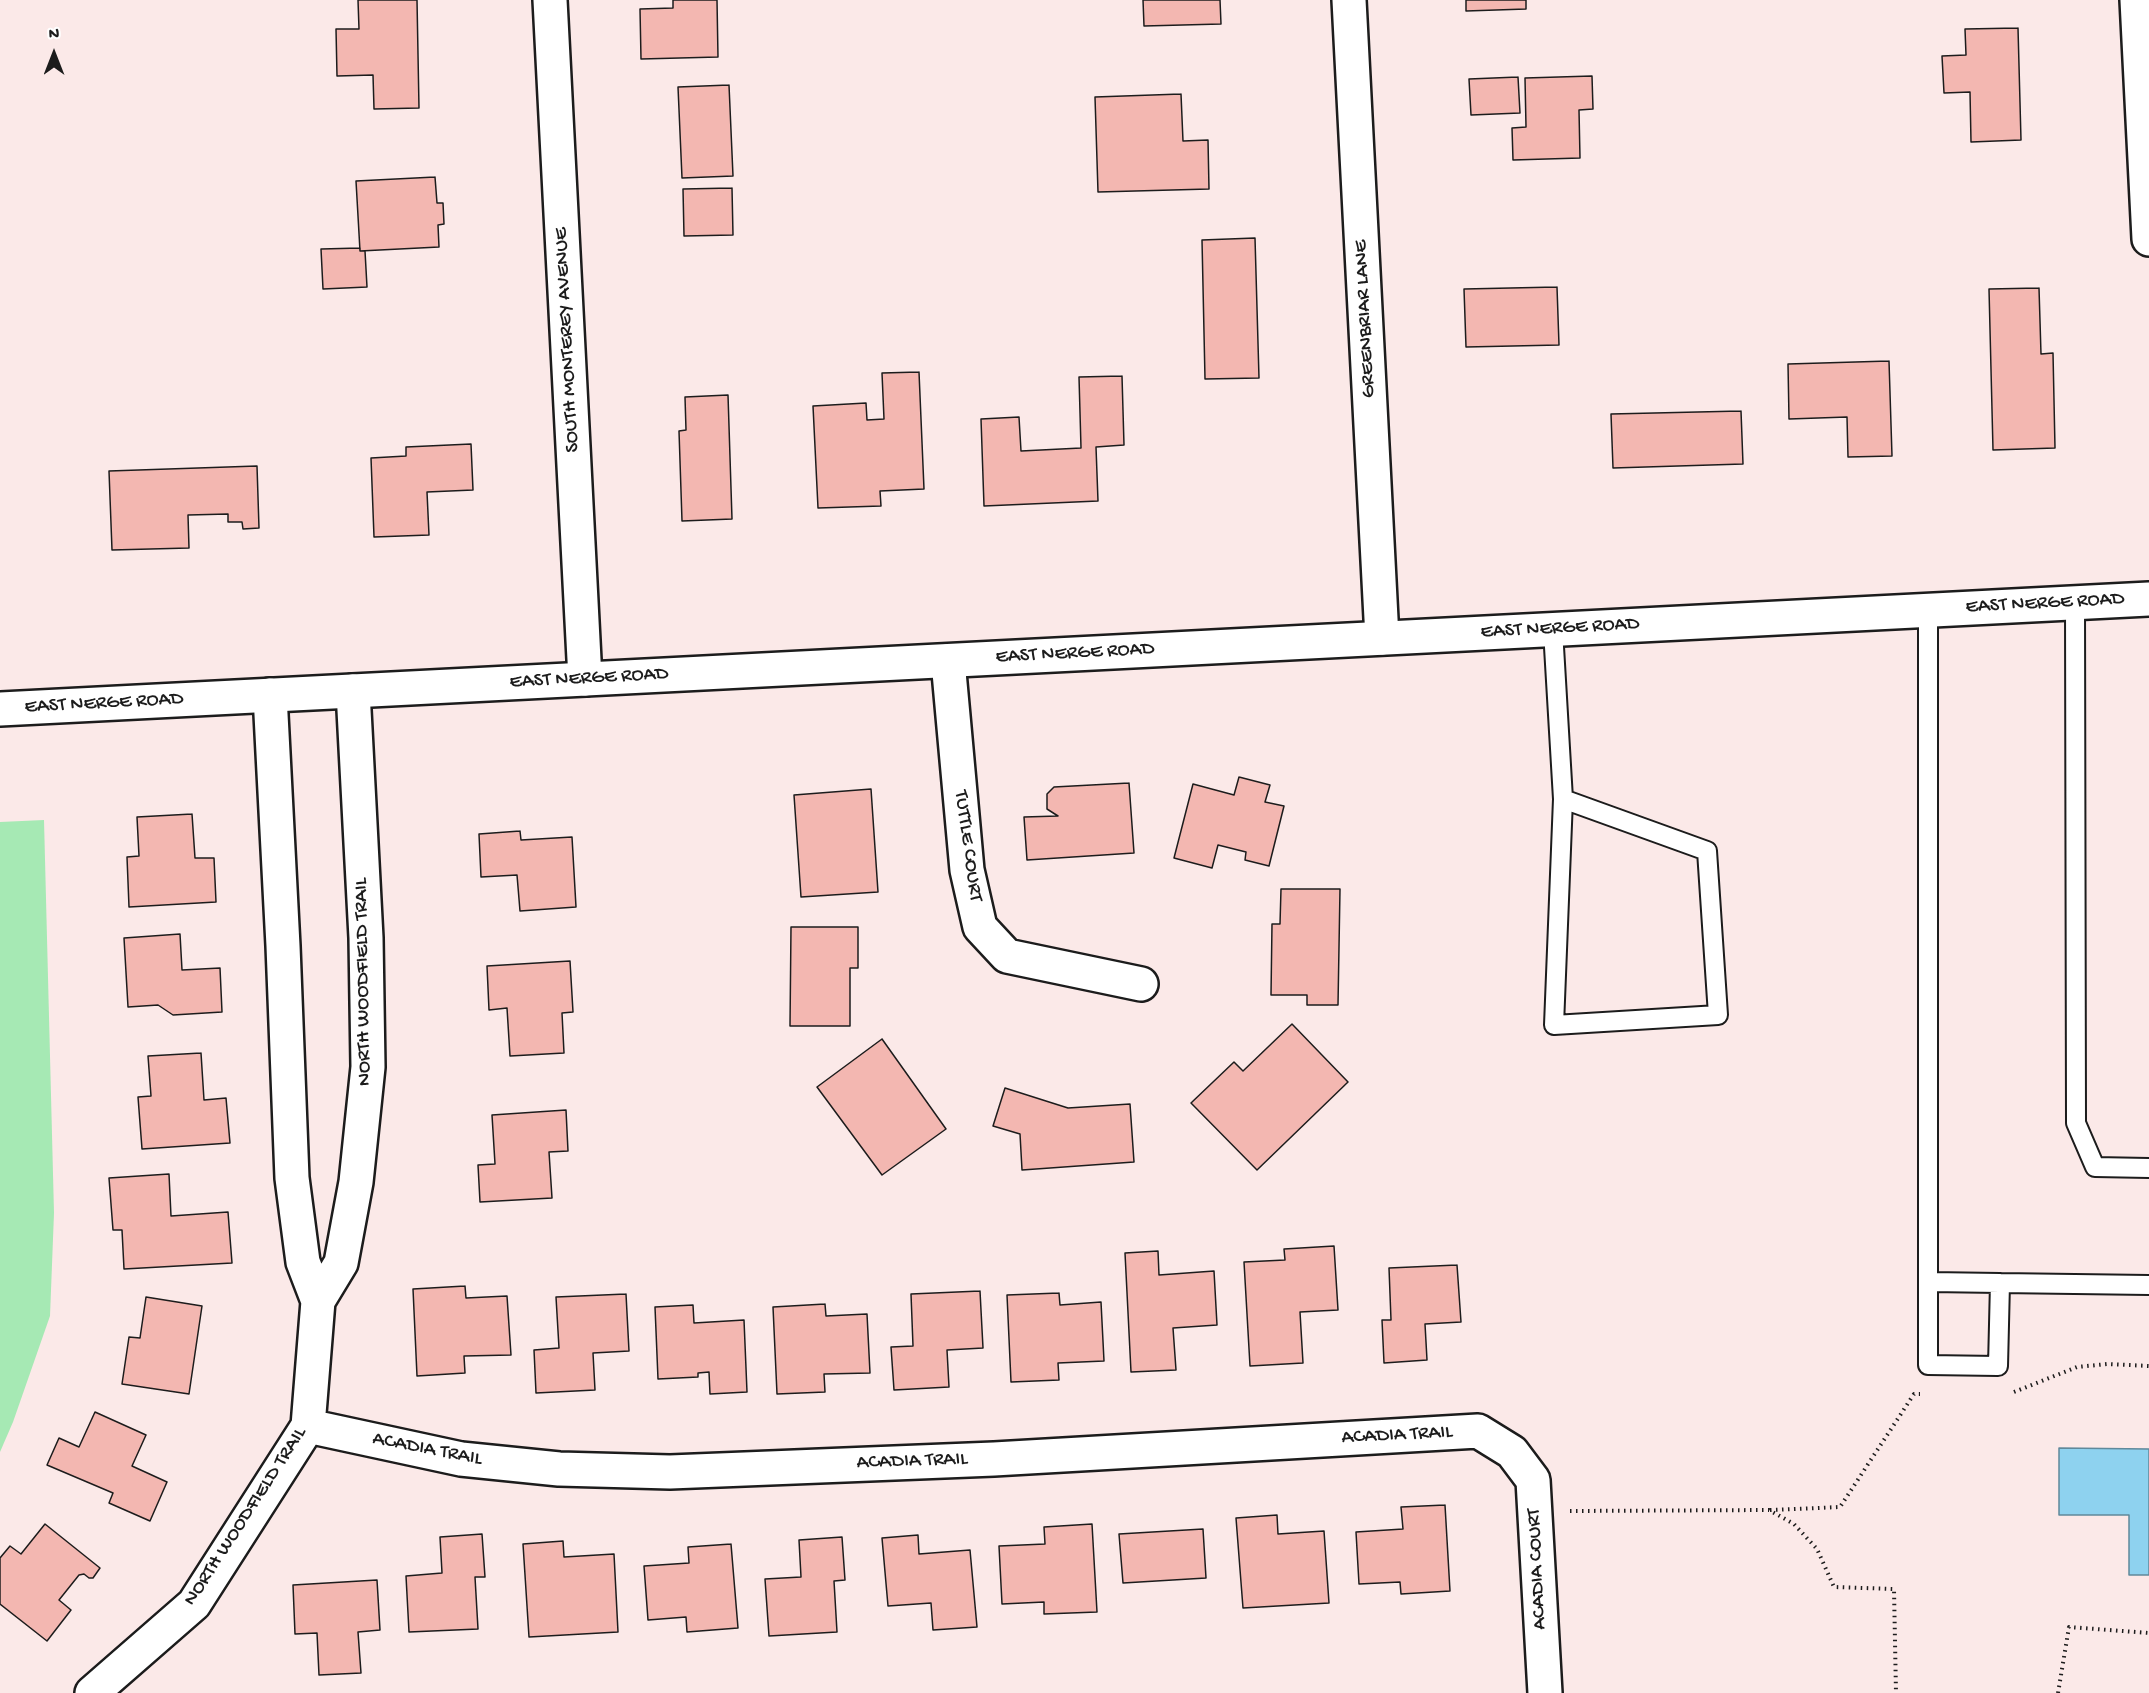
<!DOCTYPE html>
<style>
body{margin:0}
#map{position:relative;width:2149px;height:1693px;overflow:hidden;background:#fbe9e8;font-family:"Gochi Hand",sans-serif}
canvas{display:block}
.north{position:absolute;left:24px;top:24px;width:60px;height:60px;-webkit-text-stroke:4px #fff;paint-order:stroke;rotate:0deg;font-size:16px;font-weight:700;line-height:24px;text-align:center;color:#1c1c1c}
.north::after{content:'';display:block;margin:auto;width:21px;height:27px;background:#1c1c1c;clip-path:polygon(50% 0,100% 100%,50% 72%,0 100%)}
</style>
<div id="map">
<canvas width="2149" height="1693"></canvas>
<div class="north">N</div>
</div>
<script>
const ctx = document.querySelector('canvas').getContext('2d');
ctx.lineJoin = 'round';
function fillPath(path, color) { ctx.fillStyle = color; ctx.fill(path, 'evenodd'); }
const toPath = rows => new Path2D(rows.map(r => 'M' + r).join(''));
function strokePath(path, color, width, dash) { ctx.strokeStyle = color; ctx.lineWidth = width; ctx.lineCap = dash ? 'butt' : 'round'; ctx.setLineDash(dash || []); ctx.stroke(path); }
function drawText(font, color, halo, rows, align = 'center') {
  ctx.font = font + ' "Gochi Hand",sans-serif'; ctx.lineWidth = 4.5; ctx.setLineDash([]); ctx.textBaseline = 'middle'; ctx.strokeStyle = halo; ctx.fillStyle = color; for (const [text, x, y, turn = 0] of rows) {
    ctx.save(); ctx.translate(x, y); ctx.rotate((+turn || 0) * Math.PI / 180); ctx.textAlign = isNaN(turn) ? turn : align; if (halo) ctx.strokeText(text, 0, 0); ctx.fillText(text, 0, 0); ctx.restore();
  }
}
const green = toPath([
 [44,820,54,1213,50,1316,13,1422,0,1452,0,822]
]);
const water = toPath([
 [2059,1448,2149,1449,2149,1575,2129,1575,2129,1515,2059,1515,2059,1448]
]);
const building = toPath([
 [358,0,417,0,419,108,374,109,373,75,337,76,336,29,359,29,358,0],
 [673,0,717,0,718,57,641,59,640,9,673,8,673,0],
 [1143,0,1220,0,1221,24,1144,26,1143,0],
 [1466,0,1526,0,1526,9,1466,11,1466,0],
 [2018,28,2021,140,1971,142,1970,92,1944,93,1942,56,1966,55,1965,29,2018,28],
 [1592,76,1593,109,1579,110,1580,158,1513,160,1512,128,1526,127,1525,78,1592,76],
 [1518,77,1520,113,1471,115,1469,79,1518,77],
 [729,85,733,176,682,178,678,87,729,85],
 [1181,94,1183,141,1208,140,1209,189,1098,192,1095,97,1181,94],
 [435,177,437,203,443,203,444,224,438,225,439,247,360,251,356,181,435,177],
 [732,188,733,235,684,236,683,189,732,188],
 [1255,238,1259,378,1205,379,1202,240,1255,238],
 [360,248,360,251,365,251,367,287,323,289,321,249,360,248],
 [1557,287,1559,345,1466,347,1464,289,1557,287],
 [2039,288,2041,354,2053,353,2055,448,1993,450,1989,289,2039,288],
 [1889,361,1892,456,1848,457,1847,417,1789,419,1788,364,1889,361],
 [919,372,924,489,880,491,881,506,818,508,813,406,866,403,867,420,884,419,882,373,919,372],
 [1122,376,1124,445,1096,447,1098,501,984,506,981,419,1019,417,1021,451,1081,448,1079,377,1122,376],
 [728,395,732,519,682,521,679,431,686,430,685,397,728,395],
 [1741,411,1743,464,1613,468,1611,414,1741,411],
 [471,444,473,490,427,492,429,535,374,537,371,458,406,456,406,447,471,444],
 [257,466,259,528,243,529,242,522,228,522,228,514,188,515,189,548,112,550,109,471,257,466],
 [1239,777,1270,785,1265,802,1284,806,1269,866,1245,860,1246,852,1218,845,1212,868,1174,858,1193,784,1234,795,1239,777],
 [1129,783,1134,853,1027,860,1024,817,1058,816,1047,809,1047,794,1054,787,1129,783],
 [871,789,878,892,801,897,794,795,871,789],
 [192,814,195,858,214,858,216,902,129,907,127,857,139,856,137,817,192,814],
 [520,831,521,840,572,837,576,907,520,911,517,875,481,877,479,834,520,831],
 [1281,889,1340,889,1338,1005,1307,1005,1307,995,1271,995,1272,924,1280,924,1281,889],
 [791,927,858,927,858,968,850,968,850,1026,790,1026,791,927],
 [180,934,182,970,220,968,222,1012,173,1015,158,1005,128,1007,124,938,180,934],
 [570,961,573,1012,562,1013,564,1053,510,1056,507,1008,489,1010,487,966,570,961],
 [1292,1024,1348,1082,1257,1170,1191,1103,1234,1062,1243,1071,1292,1024],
 [882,1039,946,1129,882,1175,817,1087,882,1039],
 [201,1053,204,1100,226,1098,230,1143,142,1149,138,1097,151,1096,148,1056,201,1053],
 [1005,1088,1068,1108,1130,1104,1134,1162,1022,1170,1020,1134,993,1126,1005,1088],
 [566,1110,568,1151,549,1152,552,1198,480,1202,478,1165,495,1164,492,1115,566,1110],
 [169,1174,171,1216,228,1212,232,1263,124,1269,122,1230,113,1230,109,1178,169,1174],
 [1334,1246,1338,1310,1300,1312,1303,1363,1250,1366,1244,1262,1285,1260,1284,1249,1334,1246],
 [1158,1251,1159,1275,1214,1271,1217,1325,1173,1328,1176,1370,1131,1372,1125,1253,1158,1251],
 [1457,1265,1461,1322,1425,1324,1427,1360,1384,1363,1382,1320,1391,1320,1389,1268,1457,1265],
 [465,1286,466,1298,507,1296,511,1355,464,1356,465,1373,417,1376,413,1289,465,1286],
 [980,1291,983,1348,947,1350,949,1387,894,1390,891,1347,913,1346,911,1294,980,1291],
 [1059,1293,1060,1305,1101,1302,1104,1361,1058,1363,1059,1380,1011,1382,1007,1295,1059,1293],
 [626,1294,629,1351,593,1353,595,1390,536,1393,534,1350,559,1348,556,1297,626,1294],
 [146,1297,202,1306,189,1394,122,1384,129,1337,140,1338,146,1297],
 [825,1304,826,1316,867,1314,870,1373,824,1374,825,1392,777,1394,773,1307,825,1304],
 [693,1305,694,1323,744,1320,747,1392,710,1394,709,1372,698,1373,698,1377,658,1379,655,1307,693,1305],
 [95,1412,146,1435,132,1466,167,1482,150,1521,109,1503,113,1493,47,1465,59,1438,79,1447,95,1412],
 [1445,1505,1450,1591,1401,1594,1400,1582,1359,1584,1356,1532,1403,1529,1401,1507,1445,1505],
 [1277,1515,1278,1534,1324,1531,1329,1603,1243,1608,1236,1518,1277,1515],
 [45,1524,100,1568,93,1578,89,1578,84,1574,79,1575,59,1600,71,1610,47,1641,0,1604,0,1558,10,1546,21,1554,45,1524],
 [1092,1524,1097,1612,1044,1614,1044,1602,1002,1604,999,1546,1045,1544,1044,1527,1092,1524],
 [1203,1529,1206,1578,1123,1583,1119,1534,1203,1529],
 [482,1534,485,1577,475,1577,478,1629,409,1632,406,1576,442,1573,440,1537,482,1534],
 [918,1535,919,1554,970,1550,977,1627,933,1630,931,1603,888,1606,882,1538,918,1535],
 [842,1537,845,1580,834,1581,837,1632,769,1636,765,1579,801,1577,799,1540,842,1537],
 [563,1541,564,1557,614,1554,618,1632,529,1637,523,1544,563,1541],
 [731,1544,738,1628,687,1632,686,1617,648,1620,644,1566,689,1563,688,1547,731,1544],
 [377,1580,380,1630,358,1632,361,1673,319,1675,317,1633,295,1634,293,1585,377,1580]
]);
const path = toPath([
 [2014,1392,2077,1367,2107,1364,2149,1366],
 [1770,1510,1840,1507,1914,1394,1920,1394],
 [1570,1511,1769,1510,1794,1524,1817,1549,1834,1587,1894,1589,1896,1693],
 [2058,1693,2069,1627,2149,1633]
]);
const lane = toPath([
 [2075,603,2076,1123,2095,1167,2149,1168],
 [1928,610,1928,1365,1998,1366,2000,1283,1930,1282],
 [1553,630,1563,799,1554,1025,1718,1015,1707,851,1563,799],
 [2000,1283,2149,1285]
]);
const street = toPath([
 [550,0,585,679],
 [1349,0,1382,638],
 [2137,0,2149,239],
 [948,661,967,870,980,927,1007,956,1141,984],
 [270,695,283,946,292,1178,303,1262,318,1301,341,1263,356,1182,368,1067,366,938,353,691],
 [308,1426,461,1459,559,1469,670,1472,994,1459,1478,1431,1512,1452,1533,1480,1545,1693],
 [92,1693,194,1604,308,1426,318,1301]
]);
const secondary = toPath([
 [0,709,2149,599]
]);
const streetNames = [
 ["GREENBRIAR LANE",1366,319,-93],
 ["SOUTH MONTEREY AVENUE",568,340,-93],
 ["EAST NERGE ROAD",2045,604,-3],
 ["EAST NERGE ROAD",1560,629,-3],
 ["EAST NERGE ROAD",1075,654,-3],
 ["EAST NERGE ROAD",589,679,-3],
 ["EAST NERGE ROAD",104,704,-3],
 ["TUTTLE COURT",967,846,82],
 ["NORTH WOODFIELD TRAIL",364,982,-91],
 ["ACADIA TRAIL",1397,1436,-3],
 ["ACADIA TRAIL",427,1450,11],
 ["ACADIA TRAIL",912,1462,-2],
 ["NORTH WOODFIELD TRAIL",246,1517,-57],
 ["ACADIA COURT",1538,1569,-93]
];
fillPath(green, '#a6e9b4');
fillPath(water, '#8ed2ef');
strokePath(water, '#60899b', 1.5);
fillPath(building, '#f3b7b1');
strokePath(building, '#1c1c1c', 1.5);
strokePath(lane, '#1c1c1c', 22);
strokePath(street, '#1c1c1c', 38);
strokePath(secondary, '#1c1c1c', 38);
strokePath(path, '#1c1c1c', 4, [1.5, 4.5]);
strokePath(lane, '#fff', 18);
strokePath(street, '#fff', 33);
strokePath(secondary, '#fff', 33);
drawText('20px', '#1c1c1c', '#fff', streetNames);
</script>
